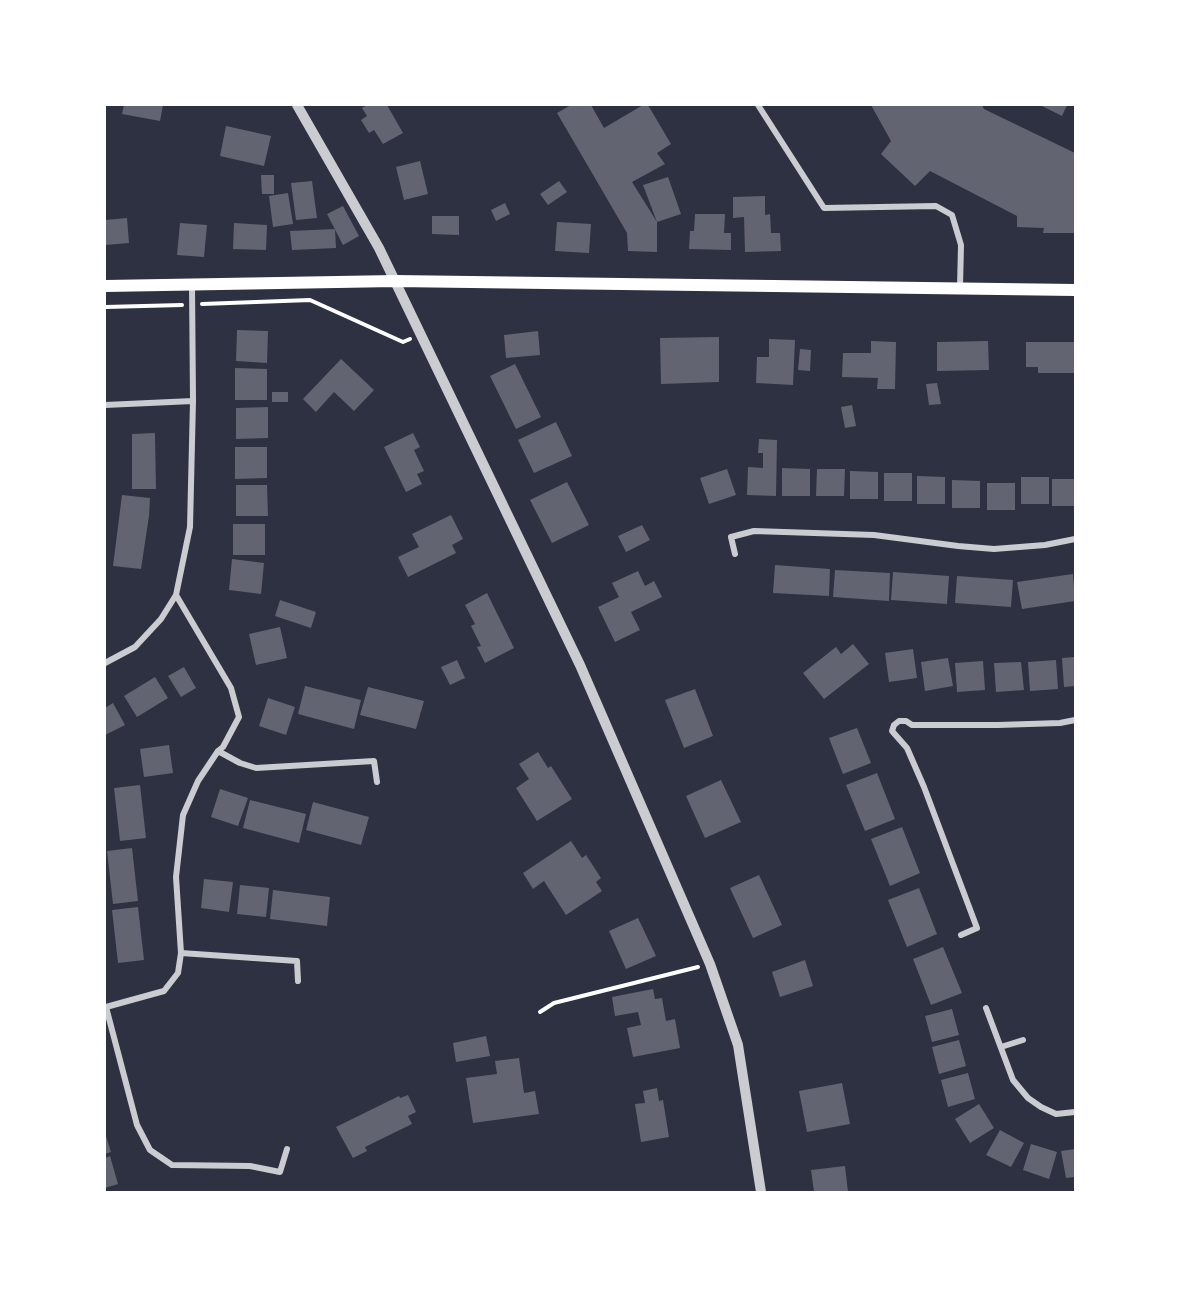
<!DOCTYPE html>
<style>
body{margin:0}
#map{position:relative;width:1180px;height:1297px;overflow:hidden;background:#2d3142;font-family:"Work Sans",sans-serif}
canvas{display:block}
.frame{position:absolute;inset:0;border:106px solid #fff;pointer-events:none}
</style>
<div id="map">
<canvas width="1180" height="1297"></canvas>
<div class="frame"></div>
</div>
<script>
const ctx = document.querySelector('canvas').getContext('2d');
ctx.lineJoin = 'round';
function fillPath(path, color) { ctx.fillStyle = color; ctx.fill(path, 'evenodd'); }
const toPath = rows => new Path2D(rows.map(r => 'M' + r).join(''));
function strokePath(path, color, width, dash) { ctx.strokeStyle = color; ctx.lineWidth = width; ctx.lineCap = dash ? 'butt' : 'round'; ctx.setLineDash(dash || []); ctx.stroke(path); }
const building = toPath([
 [124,105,163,105,160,121,122,114],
 [367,105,387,105,403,133,383,144,374,130,369,133,361,120,367,116,362,108],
 [571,105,591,105,604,128,643,105,648,105,671,144,657,153,665,164,632,182,657,222,657,252,628,251,627,233,557,113],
 [871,105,982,105,984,109,1075,153,1075,233,1043,233,1044,228,1017,227,1017,216,930,171,915,186,881,154,891,141],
 [1040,105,1067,105,1062,116],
 [226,126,271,136,264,166,220,156],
 [420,161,428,194,404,200,396,167],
 [261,175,274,175,274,194,262,194],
 [668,177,681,214,657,222,643,185],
 [312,181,317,218,296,220,291,183],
 [559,181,567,192,548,205,540,194],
 [288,193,293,224,273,227,269,196],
 [765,196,765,215,770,214,771,233,780,233,781,251,745,252,744,217,733,218,733,197],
 [505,203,510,214,496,221,491,210],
 [343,206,359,236,343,245,327,214],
 [695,214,725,214,724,233,731,233,731,250,689,249,690,231,694,231],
 [432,216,459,216,459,235,432,234],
 [127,218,129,243,105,245,105,220],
 [557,222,591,224,589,253,555,251],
 [180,223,207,225,204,257,177,255],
 [234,223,267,225,266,250,233,249],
 [335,229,336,248,292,250,290,231],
 [237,330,268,331,267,363,236,361],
 [538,331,540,355,506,358,504,335],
 [719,337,719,382,661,384,660,338],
 [769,339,795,340,793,385,756,383,757,357,769,357],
 [871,341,896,342,895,389,877,389,878,378,842,377,843,353,871,353],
 [988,341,989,370,937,371,937,342],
 [1026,342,1075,342,1075,373,1038,373,1038,367,1026,367],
 [800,349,811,350,810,371,798,370],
 [341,359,374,390,354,411,334,392,316,412,303,399],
 [515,364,541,417,516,429,490,376],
 [235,368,267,369,267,400,235,400],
 [937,383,941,404,929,405,926,384],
 [272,392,288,392,288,402,272,402],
 [852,405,856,426,845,428,841,407],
 [268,407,268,438,236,439,236,408],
 [556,422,572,456,534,473,518,440],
 [155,433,156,489,132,489,132,434],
 [413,433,420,447,414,450,424,471,417,474,422,484,406,492,384,447],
 [759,439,777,440,776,496,747,495,748,467,763,468,763,453,758,453],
 [235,447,267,447,267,478,235,479],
 [782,468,810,469,810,496,782,496],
 [727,469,736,495,709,504,700,478],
 [817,469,845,469,844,496,816,496],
 [850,471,878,472,878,499,850,499],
 [884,473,912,473,912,501,884,501],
 [917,476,945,477,945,504,917,504],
 [1021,477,1049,477,1049,504,1021,504],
 [1052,479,1075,479,1075,506,1052,506],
 [952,480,980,481,980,508,952,508],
 [567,482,589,525,552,543,530,500],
 [987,483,1015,483,1015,510,987,510],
 [236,485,267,485,268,516,236,516],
 [122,495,150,498,149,516,141,569,113,566],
 [451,515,463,539,452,545,456,553,408,577,398,557,419,547,412,534],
 [233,524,265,524,265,555,233,555],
 [642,525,650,540,626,552,618,536],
 [232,559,264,563,261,594,229,590],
 [775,565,830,569,829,596,773,593],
 [835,570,890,573,889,601,833,597],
 [638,571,645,586,654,581,662,597,631,612,640,630,615,642,598,607,619,597,612,583],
 [893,572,949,576,947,604,891,600],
 [1073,574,1075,601,1022,609,1017,582],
 [957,576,1013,580,1011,607,955,603],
 [487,593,514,648,485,663,477,647,481,646,471,626,475,624,465,605],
 [280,600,316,612,311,628,275,616],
 [280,627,287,658,256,665,249,634],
 [853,644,869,664,824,699,803,673,836,647,841,654],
 [913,649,917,678,889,682,885,653],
 [1075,657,1075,686,1064,687,1062,658],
 [948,658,953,686,925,691,921,662],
 [457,660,465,678,450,685,441,667],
 [1056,660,1058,689,1030,691,1028,662],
 [983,661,985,690,957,692,955,663],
 [1021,662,1024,690,996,692,994,663],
 [184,667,196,688,181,697,168,676],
 [155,677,168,698,137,717,124,696],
 [305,686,361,700,354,729,298,714],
 [368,687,424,701,416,729,360,715],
 [695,689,713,736,684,748,665,700],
 [268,698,295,707,286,735,259,726],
 [113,703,125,725,105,735,105,708],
 [857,728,871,763,843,774,829,738],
 [169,745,173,773,144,777,140,749],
 [538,752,548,768,551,766,572,799,537,821,516,788,529,779,519,764],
 [877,773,895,819,865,831,846,785],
 [721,780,741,822,705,838,686,796],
 [140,785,146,838,120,841,114,788],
 [220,789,248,798,238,826,211,817],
 [250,800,306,814,299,843,243,828],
 [313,802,369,817,361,845,306,830],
 [902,827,920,873,890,886,871,839],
 [571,841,582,858,586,855,601,878,596,882,602,891,566,915,544,881,533,889,523,873],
 [132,848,138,901,113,904,107,851],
 [759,875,782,925,753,938,730,888],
 [204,879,233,882,229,912,201,908],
 [240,885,269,888,266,917,237,914],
 [919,888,937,934,907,947,888,900],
 [273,890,330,897,327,926,270,919],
 [138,907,144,960,118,963,112,910],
 [638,918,656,956,626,969,609,931],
 [943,947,962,993,931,1005,913,959],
 [805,960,813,986,780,997,772,972],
 [653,989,655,999,662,998,666,1021,675,1019,680,1048,633,1057,627,1028,641,1025,638,1012,615,1016,612,997],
 [952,1009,959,1035,932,1042,925,1016],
 [486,1036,490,1056,456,1062,453,1043],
 [959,1040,966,1066,939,1074,932,1047],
 [519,1058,524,1093,535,1091,539,1114,473,1123,466,1078,497,1074,495,1061],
 [968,1073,975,1099,948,1107,941,1080],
 [842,1083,850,1124,807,1132,799,1091],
 [657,1088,659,1101,663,1100,669,1137,641,1142,635,1104,645,1103,643,1091],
 [408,1095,416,1112,408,1116,412,1124,365,1147,367,1151,353,1158,336,1127,399,1096,400,1098],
 [979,1104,994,1128,970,1143,955,1119],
 [1000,1130,1024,1143,1011,1167,986,1155],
 [105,1133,111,1152,105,1154],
 [1031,1144,1057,1152,1049,1179,1023,1170],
 [1075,1149,1075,1177,1066,1178,1061,1151],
 [110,1156,118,1184,105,1188,105,1158],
 [845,1166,848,1192,814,1192,811,1170]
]);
const path = toPath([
 [202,304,310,300,403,342,410,339],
 [105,307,182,305],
 [540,1012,554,1003,698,967]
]);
const minor = toPath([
 [758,105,824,208,936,206,952,215,961,245,960,287],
 [105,405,193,401],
 [735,554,731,537,754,531,874,535,958,546,994,549,1045,545,1075,539],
 [176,595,231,688,239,717,223,747,218,751],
 [105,663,135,647,161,619,176,595,190,527,193,401,192,284],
 [961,935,977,928,924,787,907,748,892,731,894,725,899,721,906,721,912,725,998,725,1060,723,1075,720],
 [181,953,178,973,164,991,106,1007,137,1125,150,1150,172,1165,250,1166,280,1172,287,1149],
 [298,981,297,961,181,953,176,877,183,815,198,781,218,751,240,763,256,768,374,761,377,782],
 [986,1008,1013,1080,1028,1098,1041,1107,1056,1114,1075,1112],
 [1001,1047,1023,1040]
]);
const tertiary = toPath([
 [297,105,379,248,580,665,710,964,738,1045,761,1192]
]);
const secondary = toPath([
 [105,286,395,281,1075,290]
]);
fillPath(building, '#626471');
strokePath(path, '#fff', 4);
strokePath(minor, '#caccd0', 6);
strokePath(tertiary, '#caccd0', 10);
strokePath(secondary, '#fff', 12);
</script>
